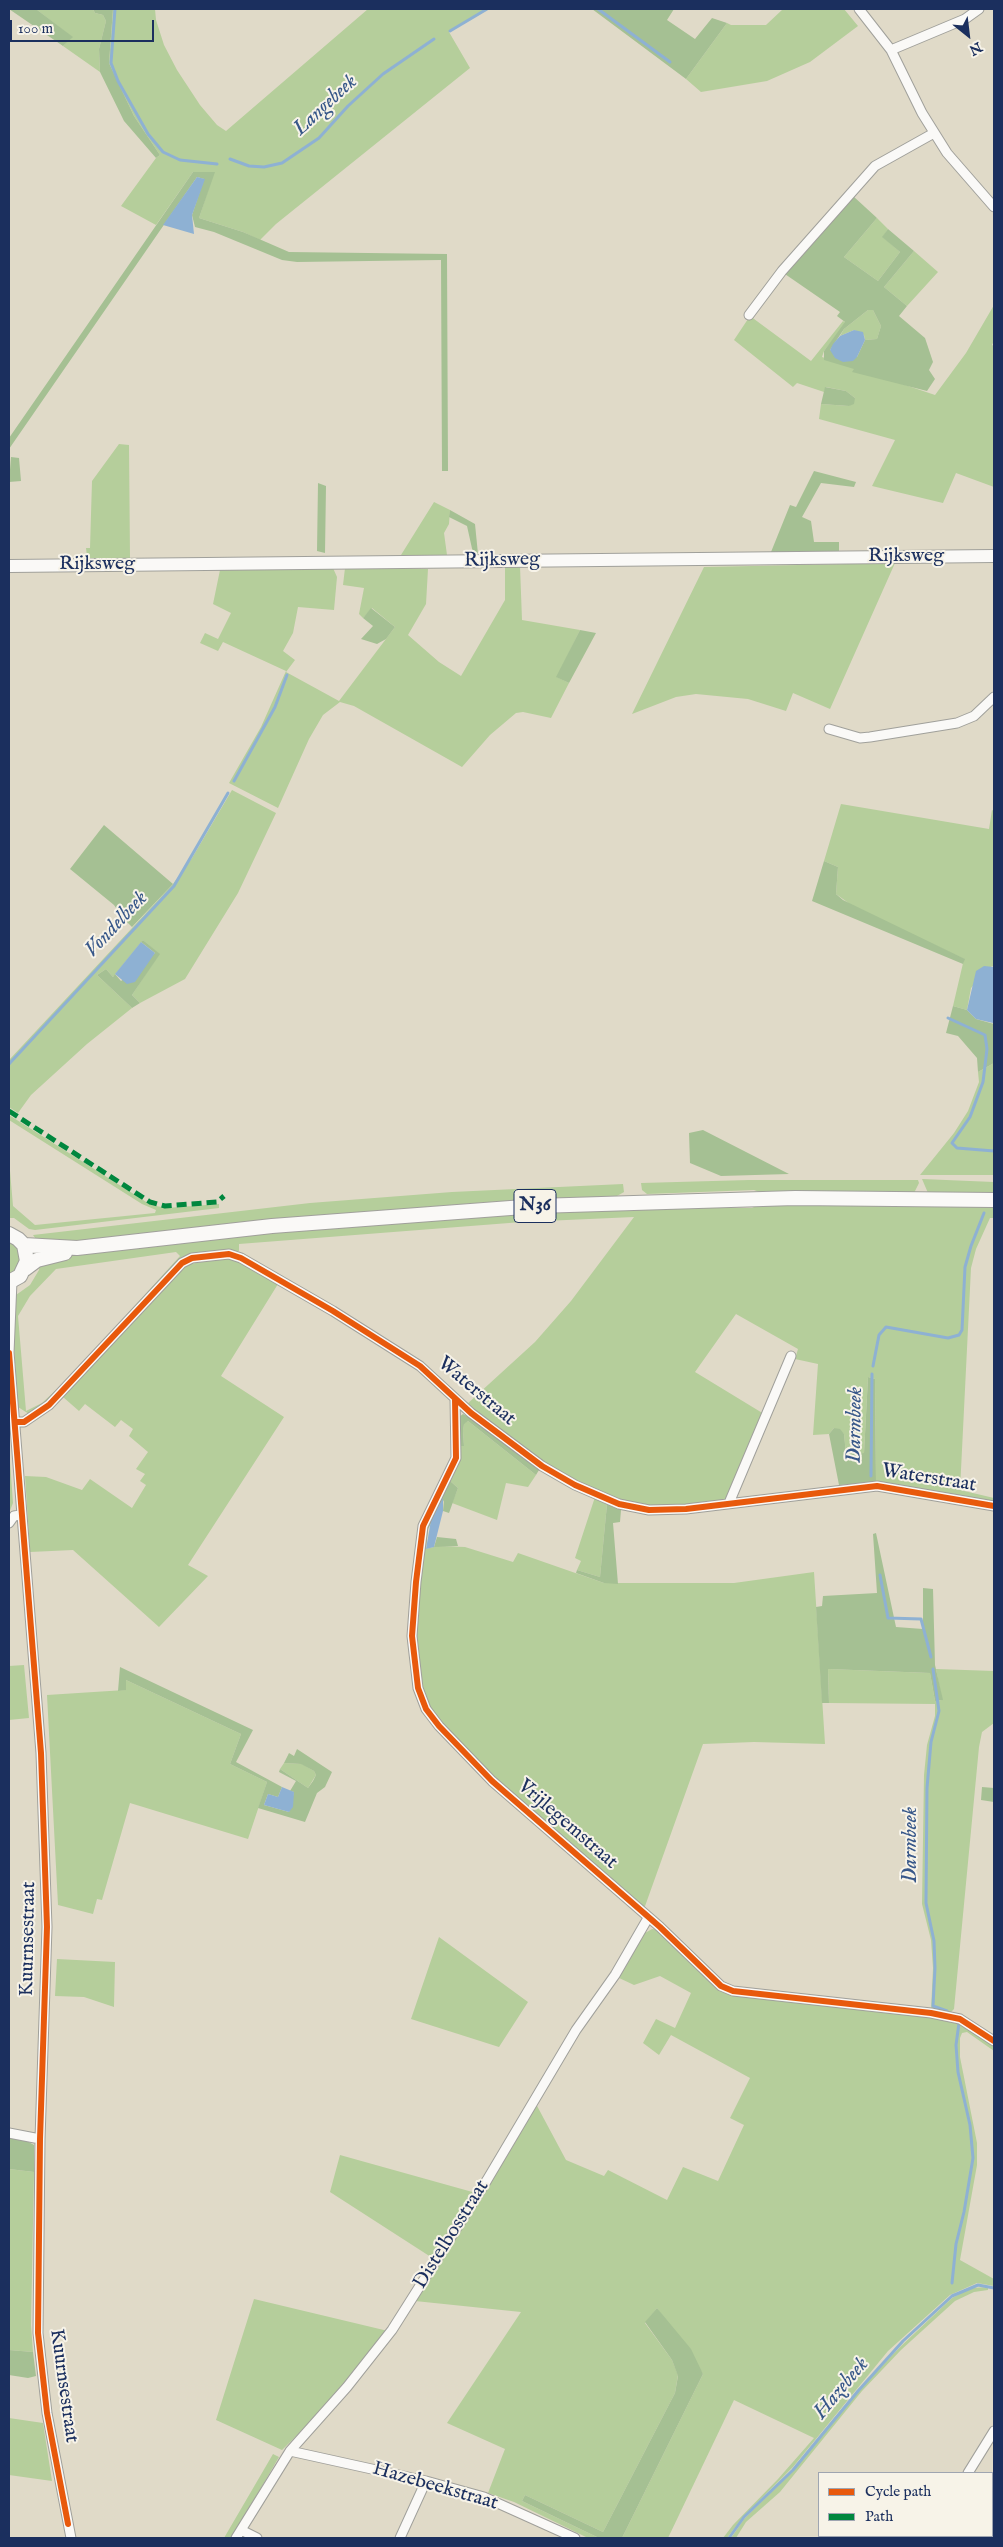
<!DOCTYPE html>
<style>
body{margin:0}
#map{position:relative;width:1003px;height:2547px;overflow:hidden;background:#e0dac8;font-family:"IM FELL English",serif}
canvas{display:block}
.frame{position:absolute;inset:0;border:10px solid #1b2f5e;pointer-events:none}
.legend{position:absolute;left:818px;top:2472px;width:175px;height:65px;box-sizing:border-box;background:#f7f3e8;border:1px solid #9fa5b1;margin:0;padding:6px 9px;list-style:none;font-size:15px;color:#1b2f5e}
.legend li{display:flex;align-items:center;gap:10px;height:25px}
.legend b{width:25px;border:1px solid #9fa5b1}
.north{position:absolute;left:943px;top:10px;width:50px;height:50px;-webkit-text-stroke:4px #f7f3e8;paint-order:stroke;rotate:151deg;font-size:14px;font-weight:700;line-height:20px;text-align:center;color:#1b2f5e}
.north::after{content:'';display:block;margin:auto;width:18px;height:22px;background:#1b2f5e;clip-path:polygon(50% 0,100% 100%,50% 72%,0 100%)}
.scale{position:absolute;left:10px;top:20px;width:144px;height:22px;box-sizing:border-box;border:2px solid #1b2f5e;border-top:0;padding-left:6px;font-size:15px;line-height:18px;white-space:nowrap;color:#1b2f5e;-webkit-text-stroke:4px #f7f3e8;paint-order:stroke}
</style>
<div id="map">
<canvas width="1003" height="2547"></canvas>
<div class="frame"></div>
<ul class="legend">
<li><b style="height:6px;background:#e8590c"></b>Cycle path</li>
<li><b style="height:6px;background:#00873e"></b>Path</li>
</ul>
<div class="north">N</div>
<div class="scale">100 m</div>
</div>
<script>
const ctx = document.querySelector('canvas').getContext('2d');
ctx.lineJoin = 'round';
function fillPath(path, color) { ctx.fillStyle = color; ctx.fill(path, 'evenodd'); }
const toPath = rows => new Path2D(rows.map(r => 'M' + r).join(''));
function strokePath(path, color, width, dash) { ctx.strokeStyle = color; ctx.lineWidth = width; ctx.lineCap = dash ? 'butt' : 'round'; ctx.setLineDash(dash || []); ctx.stroke(path); }
function drawText(font, color, halo, rows, align = 'center') {
  ctx.font = font + ' "IM FELL English",serif'; ctx.lineWidth = 4; ctx.setLineDash([]); ctx.textBaseline = 'middle'; ctx.strokeStyle = halo; ctx.fillStyle = color; for (const [text, x, y, turn = 0] of rows) {
    ctx.save(); ctx.translate(x, y); ctx.rotate((+turn || 0) * Math.PI / 180); ctx.textAlign = isNaN(turn) ? turn : align; if (halo) ctx.strokeText(text, 0, 0); ctx.fillText(text, 0, 0); ctx.restore();
  }
}
const green = toPath([
 [36,9,93,9,95,13,103,15,106,21,99,49,100,72,63,46,72,37],
 [113,9,155,9,156,20,164,45,177,70,200,105,217,125,226,131,368,9,489,9,449,32,470,68,276,224,260,240,243,232,199,218,214,172,193,172,156,225,121,206,156,158,160,155,134,116,109,63],
 [783,9,844,9,858,26,810,62,767,81,701,92,686,79,727,23,731,25,766,25],
 [877,218,888,229,883,237,900,252,878,281,844,257],
 [914,251,938,272,907,306,884,287],
 [994,305,994,341,992,345,994,346,994,487,956,473,943,503,872,486,895,440,819,419,821,404,849,406,855,398,846,391,826,387,824,392,797,383,793,387,734,340,750,316,811,361,843,321,846,323,824,351,822,357,935,395,966,353],
 [868,310,873,310,881,326,877,339,865,340,864,335,854,330,840,336,844,329],
 [119,444,129,445,130,558,92,560,87,556,86,548,90,548,92,481],
 [434,502,450,510,449,524,444,533,447,555,401,555],
 [895,563,830,709,793,693,786,711,748,699,696,694,676,697,632,714,704,567],
 [520,566,522,620,580,630,557,677,569,683,551,718,523,712,516,713,490,735,462,767,354,706,340,702,323,715,309,739,278,808,229,783,261,727,286,671,223,642,218,651,200,643,205,633,218,639,231,613,213,604,220,570,333,568,337,577,334,610,298,607,293,633,283,651,295,660,286,672,339,701,395,627,372,608,363,618,359,614,364,588,343,585,345,568,428,569,426,604,408,635,439,662,461,676,505,600,505,567],
 [232,790,276,813,238,893,185,979,140,1003,132,995,159,954,143,940,113,977,106,969,97,975,132,1008,87,1044,31,1095,18,1113,9,1107,9,1060,173,884,192,858],
 [841,804,989,829,992,810,994,811,994,967,992,966,971,988,967,1010,953,1006,964,959,854,907,836,894,838,867,824,861],
 [994,1063,994,1175,920,1175,954,1133,968,1111,979,1082,978,1072],
 [9,1115,151,1205,167,1208,219,1204,219,1208,35,1230,29,1229,14,1218,9,1218,9,1159,13,1206,35,1225,155,1213,156,1210,142,1204,9,1120],
 [922,1179,994,1182,994,1195,928,1193],
 [749,1180,918,1180,919,1183,914,1193,762,1193,754,1190,647,1194,642,1190,641,1183],
 [623,1184,624,1192,617,1196,489,1202,261,1220,61,1245,38,1242,33,1235,310,1203,452,1192],
 [760,1204,994,1206,994,1218,990,1218,976,1249,971,1268,960,1490,994,1498,994,1504,876,1483,875,1379,868,1377,864,1453,846,1454,844,1434,834,1428,829,1434,813,1435,818,1364,795,1359,798,1349,736,1314,695,1372,764,1414,725,1500,679,1507,651,1507,620,1502,553,1468,466,1405,535,1342,571,1301,634,1217,522,1222,239,1244,239,1251,203,1252,182,1257,45,1405,29,1414,18,1407,12,1319,16,1295,30,1285,39,1270,40,1263,50,1259,182,1240,443,1216,697,1205,706,1208,752,1208],
 [176,1252,180,1256,71,1376,42,1403,26,1411,18,1316,30,1296,56,1269],
 [9,1241,18,1247,21,1259,17,1269,9,1276],
 [225,1258,243,1263,278,1284,221,1376,284,1417,188,1565,208,1576,159,1627,73,1550,30,1552,25,1476,46,1477,82,1490,90,1479,132,1508,146,1485,140,1481,145,1474,136,1469,148,1452,129,1436,133,1429,121,1420,115,1427,85,1404,79,1411,63,1397,184,1265],
 [468,1421,536,1475,528,1487,506,1483,497,1520,452,1503,458,1488,449,1480,459,1446,464,1446,463,1431,464,1423],
 [9,1447,13,1503,9,1513],
 [595,1497,607,1504,600,1577,577,1570,581,1561,575,1558],
 [438,1546,465,1547,513,1562,518,1553,604,1583,734,1583,814,1572,825,1744,754,1742,703,1744,644,1909,541,1821,475,1759,432,1713,421,1688,415,1623,421,1550],
 [24,1665,29,1718,9,1720,9,1666],
 [828,1669,930,1673,935,1701,942,1700,936,1669,994,1671,994,1723,982,1732,979,1747,954,2009,951,2012,946,2014,931,2011,933,1968,931,1940,922,1904,924,1775,927,1745,935,1716,935,1704,829,1703],
 [126,1680,241,1734,230,1764,267,1782,248,1839,130,1803,102,1900,97,1899,93,1914,58,1905,47,1695,125,1690],
 [284,1763,302,1764,314,1771,316,1775,308,1788,280,1769],
 [652,1929,659,1930,715,1986,945,2020,966,2026,994,2044,994,2051,967,2032,962,2033,960,2038,960,2057,977,2143,977,2165,960,2260,994,2279,994,2286,977,2283,950,2295,888,2351,793,2467,743,2517,727,2538,723,2538,733,2525,778,2479,814,2438,734,2400,668,2538,622,2538,703,2374,657,2308,645,2323,672,2360,678,2375,675,2393,603,2532,525,2495,522,2501,599,2538,588,2538,514,2502,488,2493,505,2449,447,2423,521,2312,415,2301,536,2104,566,2160,604,2176,608,2170,667,2200,683,2167,718,2181,744,2125,730,2118,750,2078,671,2035,659,2055,643,2043,656,2019,675,2028,691,1993,660,1976,634,1985,617,1977,645,1933],
 [439,1937,528,2002,499,2047,411,2019],
 [57,1959,115,1962,114,2007,84,1997,55,1996],
 [340,2155,476,2193,434,2259,330,2192],
 [9,2169,34,2172,31,2325,33,2352,9,2350],
 [988,2287,988,2290,974,2292,955,2301,901,2350,862,2391,780,2492,746,2522,736,2538,731,2538,744,2519,793,2471,866,2382,900,2347,952,2298,971,2288],
 [254,2299,388,2331,328,2405,282,2450,216,2420],
 [9,2418,43,2423,52,2481,9,2475],
 [273,2454,279,2457,232,2538,224,2538]
]);
const forest = toPath([
 [9,9,36,9,73,37,63,46],
 [93,9,113,9,109,63,134,116,160,155,156,158,124,121,100,72,99,49,106,21,103,15,95,13],
 [592,9,674,9,667,20,695,39,712,18,727,23,686,79],
 [193,172,215,172,199,218,243,232,289,252,447,254,448,471,442,471,441,260,297,262,282,260,214,232,195,227,192,215,204,179,197,177,9,449,9,438],
 [853,196,877,218,844,257,878,281,900,252,882,237,888,229,914,251,884,287,907,306,899,316,925,338,933,362,929,370,935,379,927,391,852,372,854,369,824,360,824,351,845,322,837,316,840,312,782,272],
 [868,310,873,310,881,326,877,339,865,340,857,357,830,350,844,329],
 [825,387,846,391,855,398,854,404,849,406,821,404],
 [11,457,19,458,21,481,9,482],
 [814,471,856,482,854,487,821,483,802,517,811,521,814,542,839,542,839,553,771,552,790,505,796,507],
 [318,483,326,486,325,553,317,551],
 [450,510,475,524,478,554,473,553,467,526,449,517],
 [371,608,395,627,386,639,377,644,361,639,373,626,363,618],
 [580,630,596,633,569,683,556,677],
 [104,825,173,884,132,927,123,918,114,905,70,869],
 [824,861,838,867,836,894,843,900,965,959,963,964,812,901],
 [143,940,160,954,132,995,140,1003,132,1008,97,975,106,969,113,977,115,974,121,981,155,953,141,942],
 [953,1006,967,1010,976,1019,994,1024,994,1063,978,1072,977,1058,958,1036,946,1033],
 [703,1130,789,1174,721,1176,690,1163,689,1133],
 [868,1377,875,1379,876,1483,839,1485,829,1434,834,1428,840,1429,844,1434,846,1454,864,1453],
 [463,1414,475,1420,539,1470,536,1475,468,1421,464,1424,463,1431,464,1446,459,1446,459,1417],
 [449,1480,458,1488,449,1513,443,1511,444,1500,428,1529,426,1549,421,1550,425,1526],
 [607,1504,621,1510,620,1522,613,1523,618,1584,604,1583,576,1573,577,1570,600,1577],
 [876,1533,896,1627,923,1629,923,1588,933,1589,935,1665,943,1700,935,1701,930,1673,828,1669,829,1703,822,1703,816,1607,822,1606,823,1596,877,1593,873,1534],
 [437,1537,456,1539,458,1546,434,1547],
 [120,1667,253,1730,236,1762,282,1787,278,1797,268,1794,264,1805,289,1812,294,1792,290,1791,296,1781,279,1772,280,1769,308,1788,313,1781,316,1775,314,1771,301,1764,284,1763,289,1753,294,1756,297,1749,332,1772,325,1787,317,1793,305,1822,258,1808,267,1782,230,1764,241,1734,126,1680,126,1690,118,1691],
 [982,1787,994,1788,994,1802,981,1800],
 [9,2137,25,2140,34,2145,34,2172,9,2169],
 [657,2308,691,2349,703,2374,622,2538,599,2538,522,2501,525,2495,603,2532,675,2393,678,2376,672,2360,645,2322],
 [9,2350,33,2352,36,2376,28,2378,9,2375]
]);
const water = toPath([
 [197,177,205,179,192,215,194,234,163,225],
 [854,330,863,332,865,340,857,357,853,361,843,362,835,358,830,350,833,344,840,336],
 [141,942,155,953,135,982,127,984,115,974],
 [984,966,994,967,993,1023,976,1019,967,1010,976,971],
 [443,1498,443,1511,434,1547,426,1549,431,1520],
 [282,1787,294,1792,293,1807,289,1812,264,1805,268,1794,278,1797]
]);
const stream = toPath([
 [115,9,111,63,118,81,148,134,163,152,180,160,217,164],
 [598,9,670,62],
 [450,31,487,9],
 [230,159,249,166,264,167,282,163,319,138,348,106,383,74,434,39],
 [234,781,275,707,287,675],
 [948,1018,985,1035,987,1049,983,1082,970,1117,952,1143,957,1148,994,1151],
 [9,1064,174,886,228,793],
 [873,1366,879,1335,886,1327,948,1338,959,1335,962,1330,965,1267,971,1246,984,1213],
 [871,1476,872,1374],
 [880,1575,888,1618,921,1619,931,1657],
 [933,1669,939,1711,931,1742,927,1788,926,1903,934,1941,935,1968,933,2006,947,2011],
 [952,2283,956,2244,964,2212,973,2158,970,2125,958,2072,956,2045,959,2023,958,2023],
 [729,2538,744,2517,793,2470,858,2391,903,2341,952,2296,978,2285,994,2288]
]);
const minor = toPath([
 [859,9,891,50,922,113,947,153,994,207],
 [891,50,965,19,979,9],
 [749,315,782,271,875,166,934,133],
 [829,729,860,738,870,737,957,723,974,716,994,697],
 [9,1352,41,1753,47,1927,40,2139,38,2333,47,2413,71,2538],
 [9,1353,12,1281],
 [455,1399,456,1458,423,1526,416,1582,412,1636,418,1688,426,1709,439,1726,492,1781,660,1927,721,1986,733,1991,931,2013,960,2019,994,2041],
 [15,1422,24,1422,49,1405,182,1263,192,1258,229,1254,241,1258,333,1311,420,1366,471,1413,542,1466,575,1485,619,1504,649,1510,686,1509,877,1486,994,1506],
 [729,1503,791,1356],
 [9,1523,14,1516,20,1515],
 [9,2133,40,2139],
 [290,2451,426,2481,484,2497,575,2538],
 [968,2473,994,2431],
 [241,2530,257,2538],
 [236,2538,290,2451,347,2387,392,2330,487,2180,576,2030,615,1975,648,1918],
 [400,2538,426,2481],
 [934,2538,935,2536]
]);
const secondary = toPath([
 [9,566,994,556]
]);
const primary = toPath([
 [9,1234,18,1239,24,1245,27,1261,20,1276,9,1282],
 [24,1245,77,1248,272,1226,537,1206,795,1198,994,1200],
 [25,1269,37,1260,65,1253]
]);
const quiet = toPath([
 [9,1111,150,1202,165,1206,217,1202,224,1196]
]);
const cycleway = toPath([
 [9,1353,41,1753,47,1927,40,2139,38,2333,47,2413,68,2524],
 [455,1399,456,1458,423,1526,416,1582,412,1636,418,1688,426,1709,439,1726,492,1781,660,1927,721,1986,733,1991,931,2013,960,2019,994,2041],
 [15,1422,24,1422,49,1405,182,1263,192,1258,229,1254,241,1258,333,1311,420,1366,471,1413,542,1466,575,1485,619,1504,649,1510,686,1509,877,1486,994,1506]
]);
const shields = [
 [535,1206,42]
];
const shieldNames = [
 ["N36",535,1206]
];
const streetNames = [
 ["Rijksweg",906,557],
 ["Rijksweg",502,561,-1],
 ["Rijksweg",97,565],
 ["Waterstraat",476,1392,40],
 ["Waterstraat",929,1479,9],
 ["Vrijlegemstraat",567,1825,41],
 ["Kuurnsestraat",29,1939,-89],
 ["Distelbosstraat",452,2235,-58],
 ["Kuurnsestraat",63,2386,82],
 ["Hazebeekstraat",435,2487,16]
];
const waterNames = [
 ["Langebeek",326,106,-43],
 ["Vondelbeek",117,925,-47],
 ["Darmbeek",856,1425,-89],
 ["Darmbeek",912,1845,-90],
 ["Hazebeek",842,2389,-50]
];
fillPath(green, '#b5ce9b');
fillPath(forest, '#a5c093');
fillPath(water, '#8eb1d3');
strokePath(stream, '#8eb1d3', 3);
strokePath(minor, '#a0a09b', 11);
strokePath(secondary, '#a0a09b', 14);
strokePath(primary, '#a0a09b', 16);
strokePath(minor, '#faf9f7', 9);
strokePath(secondary, '#faf9f7', 12);
strokePath(primary, '#faf9f7', 14);
strokePath(quiet, '#00873e', 5, [10, 5]);
strokePath(cycleway, '#e8590c', 6);
for (const [x, y, w] of shields) { const box = new Path2D(); box.roundRect(x - w / 2, y - 16.5, w, 33, 4); ctx.fillStyle = '#f7f3e8'; ctx.fill(box); strokePath(box, '#1b2f5e', 1); }
drawText('bold 19px', '#1b2f5e', null, shieldNames);
drawText('20px', '#1b2f5e', '#f7f3e8', streetNames);
drawText('italic 21px', '#375789', '#f7f3e8', waterNames);
</script>
